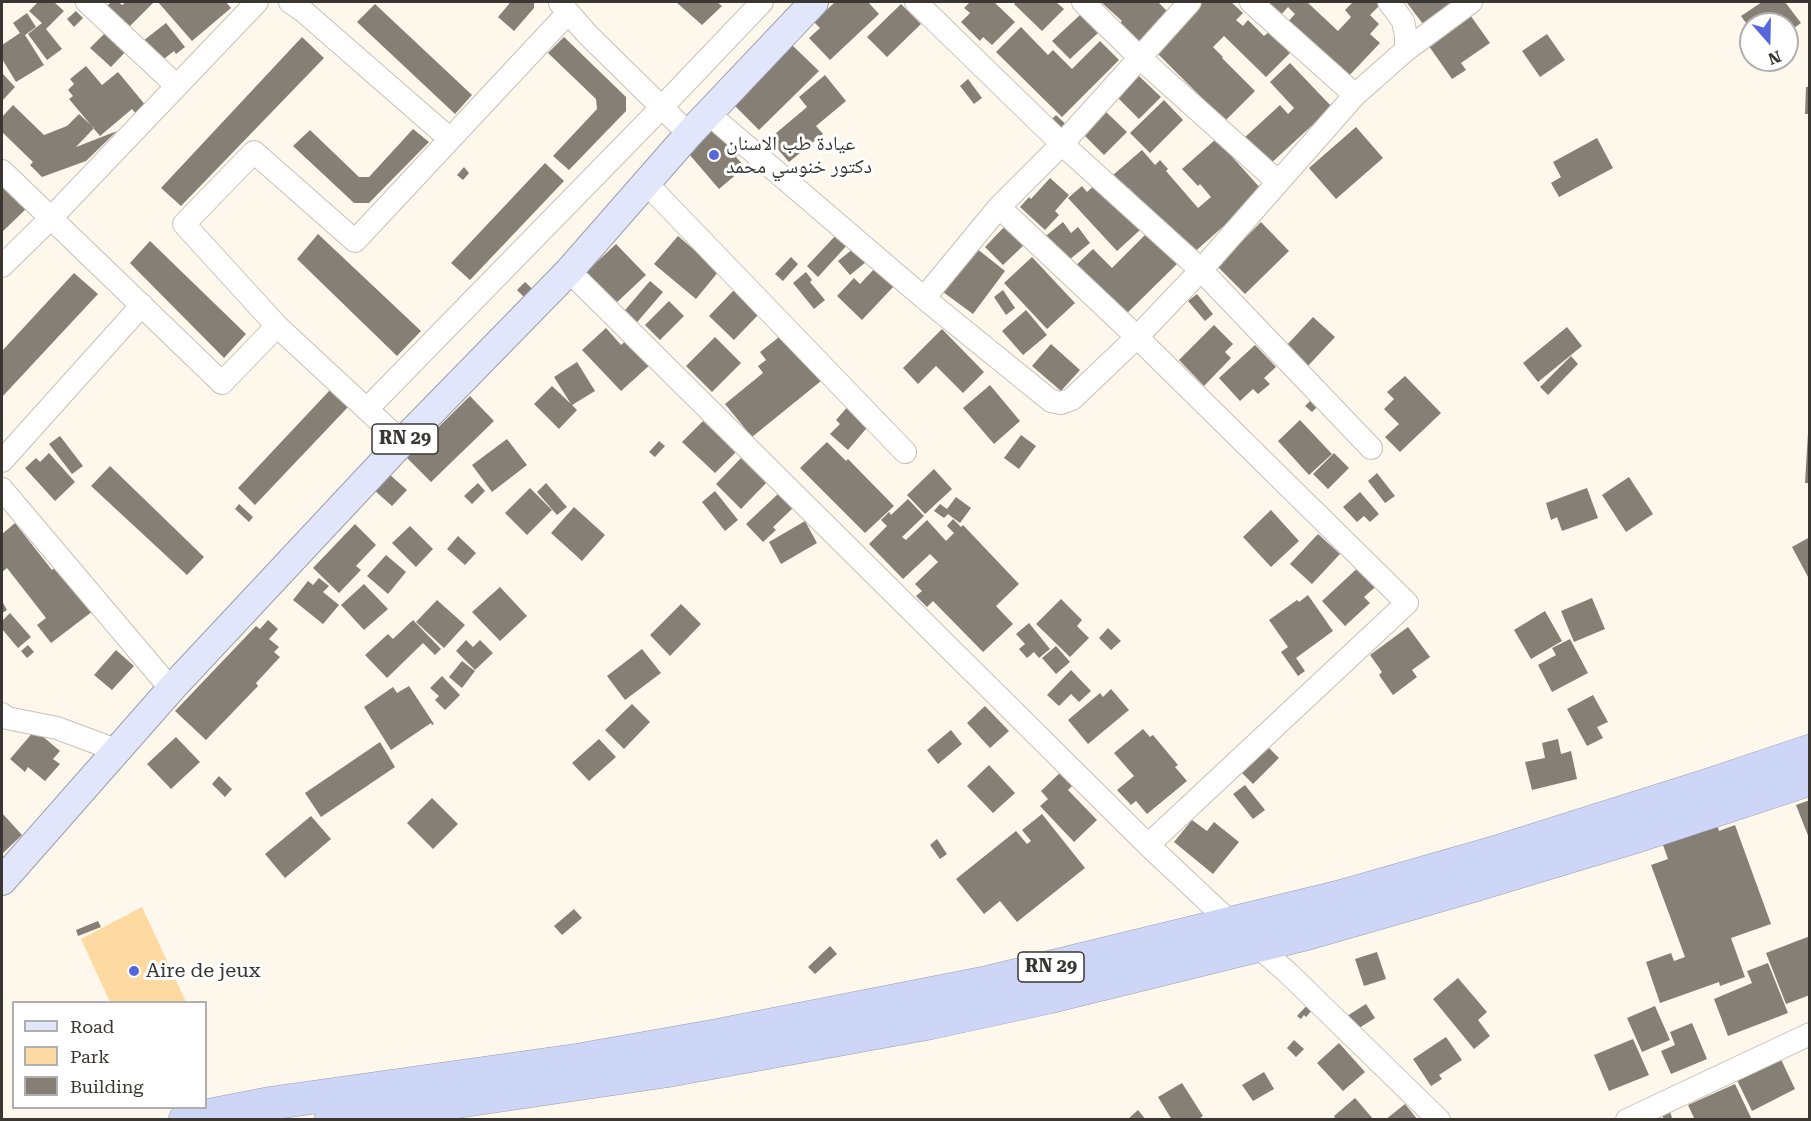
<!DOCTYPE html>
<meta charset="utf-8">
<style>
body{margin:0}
#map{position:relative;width:1811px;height:1121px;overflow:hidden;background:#fef7eb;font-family:"Roboto Serif",serif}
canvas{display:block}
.frame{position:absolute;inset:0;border:3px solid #3a3732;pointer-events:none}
.legend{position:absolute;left:12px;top:1001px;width:195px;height:108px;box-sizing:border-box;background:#fff;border:2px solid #b0afad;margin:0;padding:8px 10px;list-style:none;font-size:18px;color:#3a3732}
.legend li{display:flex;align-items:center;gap:12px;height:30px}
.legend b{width:30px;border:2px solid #b0afad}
.north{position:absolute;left:1739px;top:12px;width:60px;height:60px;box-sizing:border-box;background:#fff;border:2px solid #b0afad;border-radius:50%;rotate:160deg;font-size:16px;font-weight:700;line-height:24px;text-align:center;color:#3a3732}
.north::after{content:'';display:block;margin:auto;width:21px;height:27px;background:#5666dc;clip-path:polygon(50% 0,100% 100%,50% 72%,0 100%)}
</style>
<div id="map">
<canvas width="1811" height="1121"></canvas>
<div class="frame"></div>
<ul class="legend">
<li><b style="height:8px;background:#e1e6fa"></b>Road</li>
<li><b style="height:16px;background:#fedaa2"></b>Park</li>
<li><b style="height:16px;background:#867f75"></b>Building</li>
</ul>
<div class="north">N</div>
</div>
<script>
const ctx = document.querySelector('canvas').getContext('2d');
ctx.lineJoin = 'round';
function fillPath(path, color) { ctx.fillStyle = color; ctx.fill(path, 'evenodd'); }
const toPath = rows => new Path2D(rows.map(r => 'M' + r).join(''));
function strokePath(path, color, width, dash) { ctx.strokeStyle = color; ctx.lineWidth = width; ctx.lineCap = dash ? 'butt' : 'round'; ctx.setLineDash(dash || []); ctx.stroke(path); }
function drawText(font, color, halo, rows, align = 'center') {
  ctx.font = font + ' "Roboto Serif","Noto Naskh Arabic",serif'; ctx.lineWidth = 6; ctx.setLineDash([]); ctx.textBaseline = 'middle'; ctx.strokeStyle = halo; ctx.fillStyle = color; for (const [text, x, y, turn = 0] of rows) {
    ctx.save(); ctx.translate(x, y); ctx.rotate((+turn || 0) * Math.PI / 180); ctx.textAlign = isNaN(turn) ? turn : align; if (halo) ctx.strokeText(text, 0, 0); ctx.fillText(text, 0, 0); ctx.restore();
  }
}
const green = toPath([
 [142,907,186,1002,110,1002,81,939]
]);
const building = toPath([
 [38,2,54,2,64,11,46,29,62,49,47,60,28,34,42,23,29,11],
 [111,2,119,2,122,5,126,2,154,2,127,29,105,8],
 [158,2,226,2,231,8,192,41],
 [509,2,534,2,534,8,514,31,498,17,509,4],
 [676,2,717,2,722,6,702,25],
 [835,2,868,2,879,14,830,60,809,38,820,28,814,22],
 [970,2,994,2,1015,22,992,45,983,37,980,41,961,22,970,13,964,8],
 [1016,2,1056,2,1064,9,1042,31,1014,4],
 [1101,2,1158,2,1168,12,1138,42,1119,24,1122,21],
 [1202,2,1231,2,1243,13,1236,20,1243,26,1248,20,1264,36,1269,32,1290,53,1266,77,1224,36,1213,47,1223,57,1222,58,1255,91,1225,121,1154,50],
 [1263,2,1307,2,1338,31,1351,17,1345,10,1353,2,1383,2,1370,15,1379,24,1370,34,1380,43,1344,81,1284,26,1295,14,1288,7,1279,17],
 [1409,2,1452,2,1423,24,1407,3],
 [1762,2,1785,2,1801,23,1787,33,1787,24,1751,24,1751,30,1741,16],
 [375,4,472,95,455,114,357,22],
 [901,4,921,24,887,57,867,37],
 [76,11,83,18,74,27,67,19],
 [1468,12,1490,43,1461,63,1466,70,1452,79,1426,42],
 [27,13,36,27,25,35,44,65,16,82,2,59,2,45,20,33,13,23],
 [1080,15,1098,33,1070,59,1052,41],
 [166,23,185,47,176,54,174,51,160,62,143,41],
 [111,27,131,46,111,67,90,48],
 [1021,27,1048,55,1053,50,1072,69,1100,41,1119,60,1062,117,996,52],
 [1750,31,1751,32,1751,52,1741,38],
 [1547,34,1565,60,1540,77,1522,51],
 [302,37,324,58,181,206,161,188],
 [564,37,626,97,626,111,569,170,553,156,597,109,596,99,548,53],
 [792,45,819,71,759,130,733,104],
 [1290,63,1332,107,1268,166,1243,139,1280,105,1288,114,1294,108,1270,82],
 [86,66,102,85,118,72,147,107,137,115,132,109,100,136,69,99,73,96,68,90,74,84,70,79],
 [2,73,15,87,2,101],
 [825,75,846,101,816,126,823,134,789,162,769,139,807,107,799,97],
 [1138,75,1161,97,1139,119,1116,96],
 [968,79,982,98,974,104,960,86],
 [1806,87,1810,87,1810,114,1805,114],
 [1164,100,1183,120,1150,153,1130,133],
 [13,105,44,135,67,126,79,114,94,128,76,147,117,131,86,161,42,177,30,165,33,162,2,132,2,117],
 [1104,110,1127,132,1104,155,1081,132],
 [1056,115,1072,130,1046,125],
 [712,122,739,154,736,157,745,167,719,189,683,147],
 [1356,127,1383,158,1336,199,1309,168],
 [413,129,429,142,369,203,354,203,293,146,310,130,359,177,369,177],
 [1597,138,1613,168,1559,197,1551,183,1561,177,1553,162],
 [1216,139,1263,191,1190,256,1129,188,1127,189,1113,175,1142,150,1155,165,1160,160,1168,169,1166,171,1198,208,1211,197,1200,184,1198,186,1182,169],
 [545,163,564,181,470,280,451,263],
 [464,167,469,173,463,180,457,175],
 [1050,178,1069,195,1055,211,1059,215,1045,230,1020,207,1029,197,1031,199],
 [1098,182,1140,230,1117,251,1068,198,1082,186,1087,192],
 [2,183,26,209,2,232],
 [1063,222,1071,233,1078,227,1090,243,1064,264,1042,239],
 [1261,222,1289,251,1245,294,1217,266],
 [1006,225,1025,244,1003,265,985,247],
 [838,233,849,243,818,277,807,266],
 [1147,233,1177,264,1120,320,1071,270,1093,249,1112,268],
 [318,234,421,331,397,356,297,259],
 [678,236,719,271,696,299,654,264],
 [150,241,246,334,224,358,130,263],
 [616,244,646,275,614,305,585,273],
 [854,248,866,262,850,275,838,261],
 [976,248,1005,271,973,314,943,292],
 [791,257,798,264,783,281,775,274],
 [1032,257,1075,303,1047,329,1004,283],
 [876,267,895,285,862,320,837,296,854,278,860,284],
 [806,272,812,280,810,282,825,300,814,309,793,283],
 [74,273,98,294,2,397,2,351],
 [650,281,663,292,633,327,620,316],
 [525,282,540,296,531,304,517,290],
 [734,290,759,314,734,340,709,316],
 [1003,290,1015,308,1006,315,994,297],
 [1197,294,1213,314,1205,321,1188,301],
 [669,301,684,316,660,340,645,325],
 [1026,310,1047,335,1023,355,1002,331],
 [1313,317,1335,337,1307,367,1286,346],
 [1214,325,1233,344,1225,352,1231,358,1204,386,1179,360],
 [1567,327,1582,346,1538,382,1523,363],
 [606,328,621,345,629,338,652,363,621,391,582,350],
 [942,329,984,372,963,393,936,366,918,384,903,368],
 [783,334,821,381,752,437,725,404,763,373,758,366,766,360,760,352],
 [715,337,741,363,712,392,686,366],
 [1051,344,1080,370,1061,391,1032,366],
 [1255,345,1276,367,1264,378,1270,384,1258,394,1253,389,1240,401,1219,378],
 [1571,356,1578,364,1548,395,1540,387],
 [577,362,595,391,572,405,577,410,559,429,534,404,552,386,571,404,554,377],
 [1405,376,1441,413,1400,452,1385,437,1399,424,1384,409,1394,399,1387,392],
 [990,385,1020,421,994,444,963,408],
 [330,390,348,407,255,505,238,488],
 [470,396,494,421,431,482,407,458],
 [1314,397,1321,403,1312,412,1305,406],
 [850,404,871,423,848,450,830,434,840,424,836,420],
 [1300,420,1332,454,1309,475,1278,441],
 [703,421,736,452,715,473,682,442],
 [1808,433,1810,433,1810,483,1805,483],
 [1021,435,1036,446,1019,469,1004,458],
 [60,436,83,466,72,474,49,444],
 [507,439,527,465,492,492,472,465],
 [659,441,665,446,655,457,649,452],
 [827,442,846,461,848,459,894,506,865,533,800,468],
 [49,453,75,482,55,501,25,468,36,458,40,462],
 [1334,453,1349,468,1328,489,1313,474],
 [743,456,768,481,741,509,716,484],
 [110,466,204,557,187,575,91,486],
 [934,469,952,489,925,514,907,495],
 [1377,473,1395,496,1385,503,1368,481],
 [389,474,407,490,392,506,374,490],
 [1629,477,1653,514,1626,532,1602,495],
 [478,483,485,491,472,504,464,496],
 [546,483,567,507,557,515,537,492],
 [530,488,552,510,527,535,505,513],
 [1587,488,1598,518,1562,531,1557,517,1551,520,1546,503],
 [715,491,738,520,725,531,702,502],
 [1360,492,1379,514,1370,522,1364,516,1357,522,1343,507],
 [779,493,793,508,773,527,776,530,763,542,746,524],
 [956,497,971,508,960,523,948,514,944,518,934,511,940,504,947,509],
 [908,499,924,516,902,537,906,540,927,520,946,541,954,533,947,526,953,519,961,527,963,525,1019,584,996,606,1013,624,983,652,933,601,927,607,916,596,922,591,915,584,938,562,930,554,903,579,869,544,887,526,881,520,889,512,891,515],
 [239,504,253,517,249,522,235,509],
 [574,507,605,535,582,561,551,533],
 [1271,510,1299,541,1271,567,1243,537],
 [805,521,817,543,781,564,769,542],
 [15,523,52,570,57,566,93,611,51,643,37,625,46,618,7,568,2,572,2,534],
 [355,524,376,545,356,566,361,570,339,593,313,568],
 [410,526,433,549,416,567,392,543],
 [1318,534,1340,554,1312,584,1290,564],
 [458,536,476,553,465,565,447,549],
 [1810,537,1810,576,1808,577,1792,547],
 [386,555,406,572,388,594,367,576],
 [1363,563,1381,582,1364,597,1370,603,1345,626,1322,601],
 [319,578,329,586,323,592,339,605,323,624,293,600,308,581,313,585],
 [364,584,388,609,364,630,341,605],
 [500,587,527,616,500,641,472,612],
 [1308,595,1333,631,1296,658,1305,671,1298,676,1281,652,1288,647,1269,620,1297,600,1299,602],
 [1592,598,1605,629,1574,642,1561,611],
 [1061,599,1082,620,1077,626,1089,638,1070,657,1036,624],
 [437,600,465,625,444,648,416,622],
 [2,601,7,610,2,613],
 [681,604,701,624,670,656,650,635],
 [1545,611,1562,641,1531,659,1514,630],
 [10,613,31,637,18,648,2,629,2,621],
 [268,620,278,629,269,639,279,647,274,652,280,657,256,683,258,686,206,740,175,711,256,626,260,629],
 [413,620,441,649,435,655,423,643,387,678,365,655,388,634,393,639],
 [1029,623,1050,649,1039,658,1034,652,1027,658,1019,649,1025,644,1016,634],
 [1408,627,1430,657,1412,670,1417,677,1393,695,1379,675,1382,672,1370,655],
 [1108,628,1121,641,1111,650,1099,638],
 [1570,639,1588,673,1552,692,1538,665,1556,655,1552,648],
 [466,640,473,647,480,640,493,653,475,670,456,651],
 [28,645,34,652,27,658,21,651],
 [1056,646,1070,662,1056,674,1042,658],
 [642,649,661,673,625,700,607,676],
 [116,650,134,666,112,690,94,675],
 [462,661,475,671,462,688,449,677],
 [1071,670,1091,691,1079,702,1071,694,1059,706,1047,695],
 [442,676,460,695,445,710,435,700,439,696,430,688],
 [409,686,434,724,432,725,431,723,391,750,364,707,393,687,397,693],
 [1111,689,1129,710,1088,744,1068,720,1100,693,1103,697],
 [1593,695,1608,722,1597,727,1603,738,1587,746,1567,709],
 [632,704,650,722,624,749,605,730],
 [985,706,1009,731,990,748,967,723],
 [1143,729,1150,737,1153,735,1178,765,1175,767,1187,781,1147,814,1136,801,1131,805,1117,790,1134,776,1114,753],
 [35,730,60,751,53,759,60,764,45,781,28,767,25,772,10,759],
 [951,730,962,744,938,764,927,750],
 [176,737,200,762,171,789,147,764],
 [599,739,616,757,589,781,572,763],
 [1558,739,1561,754,1571,751,1577,779,1532,790,1525,762,1545,758,1542,743],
 [1262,741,1279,758,1253,784,1236,767],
 [380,742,395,767,321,817,305,793],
 [989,765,1015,793,993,813,967,786],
 [1065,768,1077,781,1068,790,1097,820,1074,842,1040,806,1048,799,1041,791],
 [219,776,232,789,225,797,212,784],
 [1245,785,1265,810,1253,819,1233,794],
 [432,798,458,824,433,849,407,823],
 [1810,800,1810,838,1809,838,1796,805],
 [2,813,22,835,2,854],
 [1042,814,1085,868,1017,922,1000,901,984,914,956,879,1016,831,1027,844,1031,841,1022,830],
 [311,816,331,839,285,878,265,854],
 [1192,820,1207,831,1214,822,1239,842,1213,874,1174,842],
 [1717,825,1719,831,1735,825,1771,924,1731,938,1745,977,1720,986,1719,982,1660,1003,1646,962,1671,953,1674,961,1685,957,1651,865,1668,859,1663,845],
 [937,839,947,854,940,859,930,845],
 [574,909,582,918,562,935,554,926],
 [98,921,101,927,78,936,76,930],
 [1810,936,1810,995,1786,1004,1766,953],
 [830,946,837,954,815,974,808,967],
 [1377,952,1386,979,1364,986,1355,959],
 [1768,963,1788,1013,1728,1036,1714,999,1752,983,1747,971],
 [1458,978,1487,1012,1478,1020,1490,1036,1474,1049,1433,999],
 [1309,1003,1314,1008,1306,1017,1304,1015,1301,1019,1297,1016],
 [1366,1004,1375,1018,1356,1030,1347,1016],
 [1655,1006,1670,1040,1642,1052,1627,1018],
 [1692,1023,1707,1059,1671,1074,1661,1051,1675,1045,1670,1032],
 [1446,1037,1462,1060,1439,1075,1442,1079,1431,1086,1413,1059],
 [1633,1039,1649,1075,1609,1091,1594,1055],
 [1294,1040,1304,1049,1296,1057,1287,1048],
 [1339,1043,1365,1072,1343,1091,1317,1063],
 [1778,1053,1795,1089,1752,1111,1734,1074],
 [1264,1072,1274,1089,1253,1101,1242,1085],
 [1182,1083,1203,1116,1197,1120,1172,1120,1158,1097],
 [1735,1084,1752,1120,1695,1120,1688,1105],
 [1355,1098,1374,1120,1336,1120,1334,1116],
 [1405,1104,1418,1120,1385,1120],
 [1669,1108,1672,1118,1664,1120,1661,1111],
 [1138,1110,1146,1120,1127,1120]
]);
const minor = toPath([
 [87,2,177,86],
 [290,2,302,10,450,139],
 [916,2,1062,144,1201,270,1355,95],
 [1083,2,1140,58,1277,181],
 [1251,2,1355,95,1406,50,1406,36,1403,21,1389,2],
 [560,3,588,35,689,134],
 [1406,50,1471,2],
 [709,114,924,298,1051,401,1061,403,1072,399,1137,337,1201,270,1371,448],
 [2,171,222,383,277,326,402,442],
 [646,183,905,452],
 [999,207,1137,337,1407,603,1148,845],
 [2,266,51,218,257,2],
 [569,271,1148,845,1231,923,1288,973,1439,1120],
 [924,298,999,207,1062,144,1190,2],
 [277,326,184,224,254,152,355,241,568,13],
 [367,409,662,107,762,2],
 [2,461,142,305],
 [2,489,171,689],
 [2,714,7,718,57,728,116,750],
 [1627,1120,1810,1034]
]);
const major = toPath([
 [2,881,171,689,402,442,569,271,689,134,814,2]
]);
const highway = toPath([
 [185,1120,273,1103,579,1060,715,1036,985,983,1339,897,1500,851,1709,785,1810,751],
 [331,1120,665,1071,929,1023,1049,997,1309,933,1472,886,1634,837,1810,779]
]);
const markers = [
 [714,155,6,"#5666dc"],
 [134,971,6,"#5666dc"]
];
const shields = [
 [405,439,66],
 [1051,967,66]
];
const shieldNames = [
 ["RN 29",405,439],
 ["RN 29",1051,967]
];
const poiNames = [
 ["عيادة طب الاسنان",726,144],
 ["دكتور خنوسي محمد",726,167],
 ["Aire de jeux",146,971]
];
fillPath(green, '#fedaa2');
fillPath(building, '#867f75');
strokePath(minor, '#c8c1b5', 24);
strokePath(major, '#9a9eb1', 30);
strokePath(highway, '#9a9eb1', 34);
strokePath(minor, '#fff', 22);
strokePath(major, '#e1e6fa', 28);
strokePath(highway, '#cdd6f6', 33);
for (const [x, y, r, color] of markers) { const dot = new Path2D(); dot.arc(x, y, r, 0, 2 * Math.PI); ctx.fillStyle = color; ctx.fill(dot); strokePath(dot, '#fff', 2); }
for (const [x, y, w] of shields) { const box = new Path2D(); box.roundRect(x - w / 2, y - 15, w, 30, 4.5); ctx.fillStyle = '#fff'; ctx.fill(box); strokePath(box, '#3a3732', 1.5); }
drawText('bold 18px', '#3a3732', null, shieldNames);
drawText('20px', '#3a3732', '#fff', poiNames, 'left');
</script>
